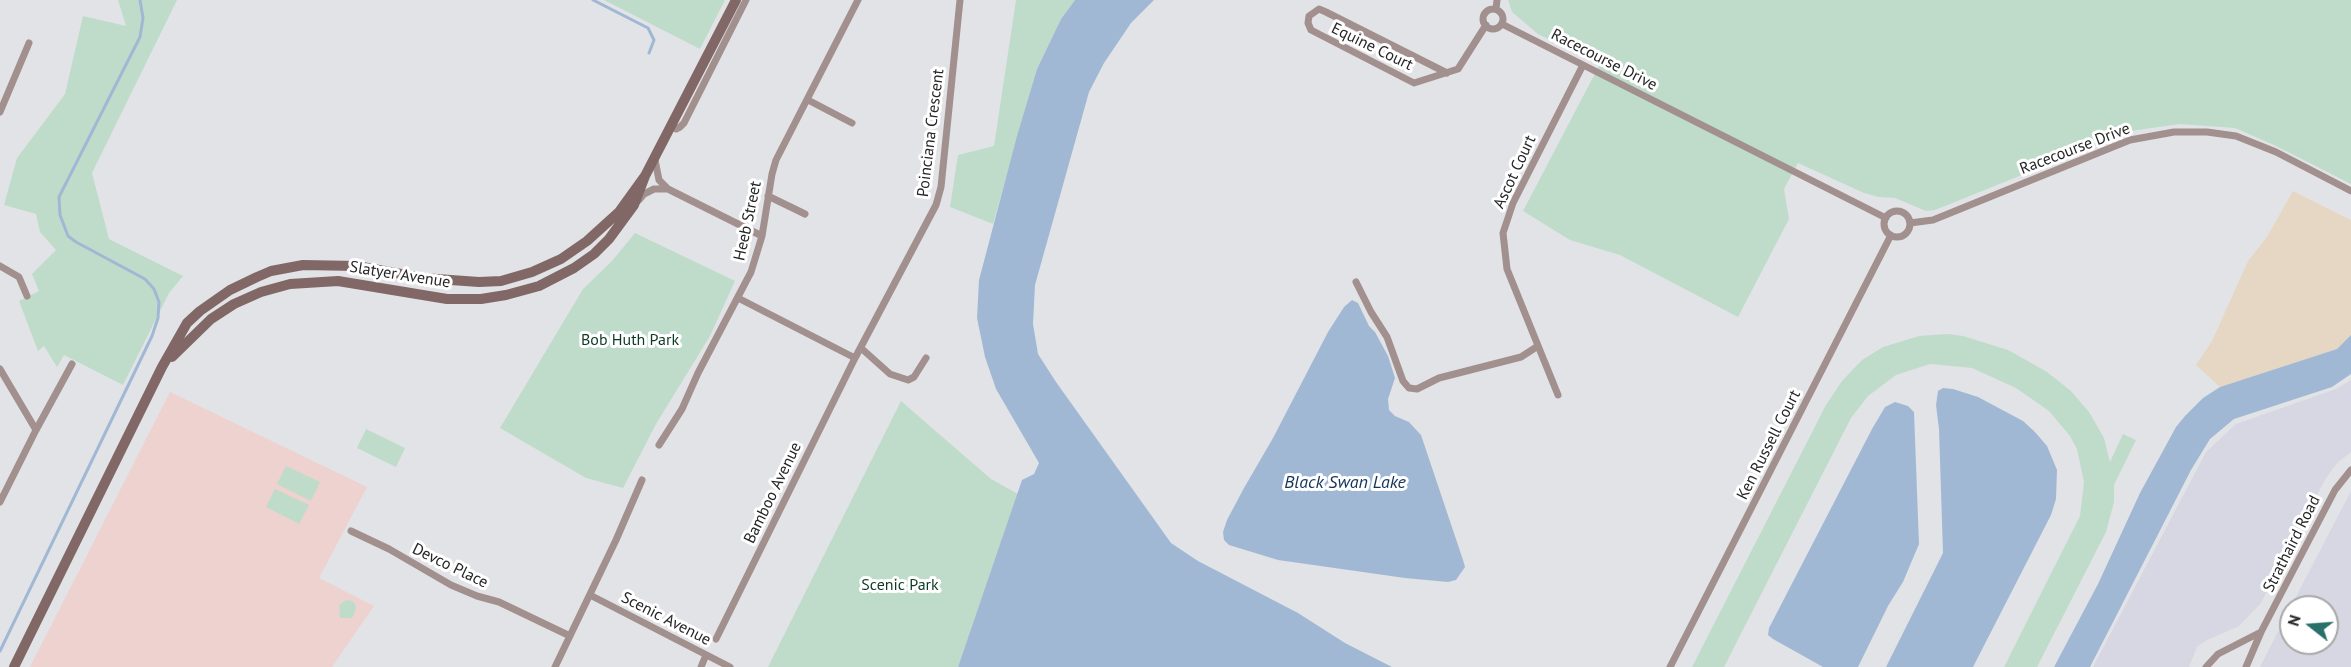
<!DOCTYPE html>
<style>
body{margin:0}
#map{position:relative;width:2351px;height:667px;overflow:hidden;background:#e2e3e6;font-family:"PT Sans",sans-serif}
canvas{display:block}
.north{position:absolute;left:2279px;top:595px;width:60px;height:60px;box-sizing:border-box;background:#fff;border:2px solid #a8a8a8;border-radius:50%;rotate:287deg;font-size:16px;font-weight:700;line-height:24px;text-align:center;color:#252526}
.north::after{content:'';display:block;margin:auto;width:21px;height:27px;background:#287069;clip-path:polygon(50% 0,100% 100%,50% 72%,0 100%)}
</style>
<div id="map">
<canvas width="2351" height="667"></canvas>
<div class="north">N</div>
</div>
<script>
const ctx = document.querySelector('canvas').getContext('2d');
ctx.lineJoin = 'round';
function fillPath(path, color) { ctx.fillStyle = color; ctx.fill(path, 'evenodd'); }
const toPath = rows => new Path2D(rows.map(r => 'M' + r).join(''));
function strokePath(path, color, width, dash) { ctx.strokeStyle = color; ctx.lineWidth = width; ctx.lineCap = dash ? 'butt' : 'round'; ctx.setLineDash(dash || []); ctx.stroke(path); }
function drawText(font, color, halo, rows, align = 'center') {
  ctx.font = font + ' "PT Sans",sans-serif'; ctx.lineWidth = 6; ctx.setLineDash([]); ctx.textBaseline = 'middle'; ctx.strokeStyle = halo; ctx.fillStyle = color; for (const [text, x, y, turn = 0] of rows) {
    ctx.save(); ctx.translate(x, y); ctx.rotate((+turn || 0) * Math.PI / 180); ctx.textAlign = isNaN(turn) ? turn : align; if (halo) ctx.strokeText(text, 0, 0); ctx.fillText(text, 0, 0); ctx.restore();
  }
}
const built = toPath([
 [2351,380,2351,452,2337,463,2326,478,2261,603,2239,626,2207,640,2197,647,2189,667,2093,667,2206,452,2236,424,2336,389],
 [2351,491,2351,667,2260,667,2287,614],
 [2291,607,2327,607,2327,643,2291,643]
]);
const industrial = toPath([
 [2293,191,2351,220,2351,335,2337,349,2220,387,2196,365,2212,341,2248,261,2267,237]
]);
const education = toPath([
 [170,392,367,487,319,578,374,606,332,667,30,667]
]);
const green = toPath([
 [118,0,177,0,92,173,109,239,183,276,169,293,123,385,64,355,57,367,44,346,38,351,19,301,39,291,32,274,56,250,40,232,36,214,4,205,17,158,65,94,83,16,126,26],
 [604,0,725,0,700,49],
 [1016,0,1075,0,1061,19,1037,69,993,224,950,207,958,155,994,146],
 [1508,0,2351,0,2351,184,2274,145,2235,128,2180,124,2131,131,1935,210,1926,211,1895,198,1879,197,1864,193,1798,163,1784,189,1789,219,1738,317,1620,255,1570,240,1523,211,1600,64,1538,34,1512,12],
 [635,233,735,281,710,336,656,424,623,488,586,478,500,428,583,289,612,261],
 [1948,334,1963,336,2008,350,2047,372,2071,391,2089,412,2104,438,2110,462,2123,434,2136,440,2114,485,2114,502,2106,532,2037,667,2004,667,2080,516,2084,482,2077,449,2070,436,2049,411,2016,388,1972,368,1930,364,1896,375,1868,396,1851,418,1724,667,1692,667,1826,405,1842,381,1862,360,1883,347,1919,336],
 [901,401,991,479,1018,494,958,667,768,667],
 [366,429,405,448,396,467,357,448],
 [286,466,320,482,311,501,277,484],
 [275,489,309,505,299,524,266,507],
 [346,600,352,601,356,605,355,612,352,618,340,618,339,605]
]);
const water = toPath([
 [1075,0,1154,0,1131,23,1104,63,1089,92,1035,285,1033,324,1038,354,1056,382,1171,543,1198,561,1298,613,1345,643,1392,667,958,667,1022,480,1034,474,1039,463,996,389,985,357,977,318,979,280,1017,136,1037,69,1061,19],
 [1352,300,1358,303,1369,326,1375,332,1388,356,1395,378,1388,399,1389,410,1395,416,1409,422,1421,435,1463,560,1465,567,1456,580,1448,582,1405,578,1278,560,1229,545,1224,540,1223,532,1227,520,1244,488,1273,438,1328,332,1344,307],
 [2351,335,2351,374,2332,387,2234,419,2210,439,2191,470,2090,667,2054,667,2098,584,2140,493,2176,427,2185,416,2203,398,2220,387,2337,349],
 [1943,388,1953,389,1978,397,2023,421,2035,432,2047,446,2057,470,2056,499,2051,515,1973,667,1886,667,1943,553,1939,429,1936,405,1938,391],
 [1895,402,1908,406,1914,412,1919,544,1903,582,1888,606,1858,667,1823,667,1773,639,1768,635,1769,628,1872,429,1885,407]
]);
const stream = toPath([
 [593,0,648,28,654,40,649,53],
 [0,651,152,336,158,318,159,302,154,289,145,279,76,242,68,236,60,215,59,197,140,37,143,18,140,0]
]);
const minor = toPath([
 '1483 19a10 10 0 1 1 20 0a10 10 0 1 1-20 0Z',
 [1496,9,1497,0],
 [1502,24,1886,218],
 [1447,73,1326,12,1319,9,1309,16,1308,23,1311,30,1414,83,1458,69,1486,25],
 [808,100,852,123],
 [0,112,29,43],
 [671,126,676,129,680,127,684,123,746,0],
 [655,160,659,180,668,189,762,236],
 [768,196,805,214],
 [639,200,644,194,654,189,668,189],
 '1884 224a13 13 0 1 1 26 0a13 13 0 1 1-26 0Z',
 [1910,223,1933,220,2130,140,2174,132,2207,132,2236,136,2276,152,2351,191],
 [0,266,19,277,27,296],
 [1356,282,1371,312,1387,337,1403,381,1409,388,1417,389,1439,378,1521,357,1538,346],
 [738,298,855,358],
 [861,348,890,374,908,380,914,377,926,358],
 [0,369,36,430],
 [1558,395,1507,269,1503,233,1513,203,1583,65],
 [659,445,682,409,698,373,751,272,762,236,772,174,776,160,858,0],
 [0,502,36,430,72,364],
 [351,531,389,549,451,585,477,596,499,602,570,636],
 [590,595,730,667],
 [716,639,855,358,936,205,941,187,960,0],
 [555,667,616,540,642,480],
 [701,667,706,655],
 [1670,667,1891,235],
 [2206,667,2218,654,2261,632],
 [2246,667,2261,632,2335,490,2351,470]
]);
const secondary = toPath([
 [172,357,211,319,234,304,261,292,290,284,338,281,447,299,481,299,506,295,539,286,574,268,594,254,609,239,634,205,645,176,736,0],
 [14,667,162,367,187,323,200,311,230,290,257,277,271,271,303,265,357,266,423,278,479,282,501,281,532,272,561,259,587,241,619,212,645,176]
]);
const streetNames = [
 ["Equine Court",1372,47,26],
 ["Racecourse Drive",1604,60,27],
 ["Poinciana Crescent",931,133,-83],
 ["Racecourse Drive",2075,149,-21],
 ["Ascot Court",1515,172,-65],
 ["Heeb Street",748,221,-78],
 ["Slatyer Avenue",400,275,9],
 ["Ken Russell Court",1769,445,-63],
 ["Bamboo Avenue",773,493,-64],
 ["Strathaird Road",2292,544,-63],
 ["Devco Place",450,566,26],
 ["Scenic Avenue",666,619,27]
];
const parkNames = [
 ["Bob Huth Park",630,340],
 ["Scenic Park",900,585]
];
const waterNames = [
 ["Black Swan Lake",1345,483]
];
fillPath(built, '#d6d7e2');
fillPath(industrial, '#e6d7c4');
fillPath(education, '#edd2cf');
fillPath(green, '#bfdcca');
fillPath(water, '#a1b8d5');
strokePath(stream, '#a1b8d5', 3);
strokePath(minor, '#a2908e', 7);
strokePath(secondary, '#816866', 10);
drawText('16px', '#252526', '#fff', streetNames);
drawText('16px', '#0d3a24', '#fff', parkNames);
drawText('italic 18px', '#13345a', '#fff', waterNames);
</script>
